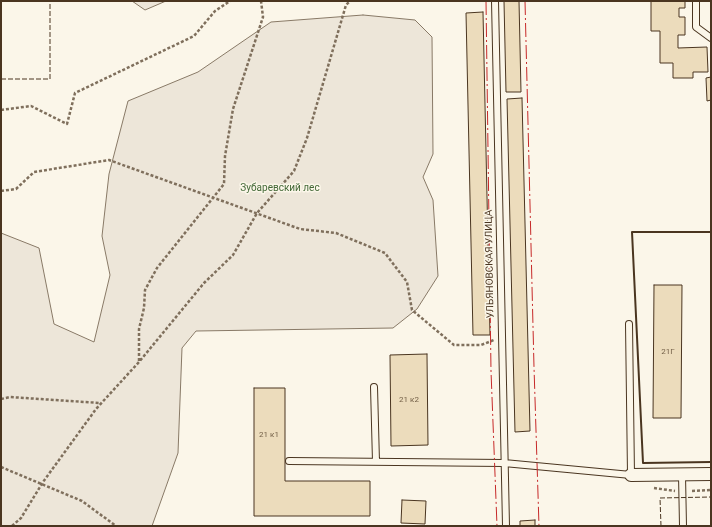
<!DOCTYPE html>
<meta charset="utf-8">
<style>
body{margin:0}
#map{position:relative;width:712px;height:527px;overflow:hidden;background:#fbf6e9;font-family:Roboto,sans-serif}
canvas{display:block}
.frame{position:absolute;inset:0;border:2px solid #4a3520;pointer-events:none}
</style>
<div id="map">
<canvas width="712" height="527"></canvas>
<div class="frame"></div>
</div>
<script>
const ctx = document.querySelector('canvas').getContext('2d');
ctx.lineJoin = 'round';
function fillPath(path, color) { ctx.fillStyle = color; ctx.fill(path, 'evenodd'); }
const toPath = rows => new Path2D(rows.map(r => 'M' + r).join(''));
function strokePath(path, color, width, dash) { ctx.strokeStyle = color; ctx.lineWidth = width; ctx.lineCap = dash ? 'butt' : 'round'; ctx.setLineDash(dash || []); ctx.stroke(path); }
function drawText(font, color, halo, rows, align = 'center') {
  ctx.font = font + ' Roboto,sans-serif'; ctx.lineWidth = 3; ctx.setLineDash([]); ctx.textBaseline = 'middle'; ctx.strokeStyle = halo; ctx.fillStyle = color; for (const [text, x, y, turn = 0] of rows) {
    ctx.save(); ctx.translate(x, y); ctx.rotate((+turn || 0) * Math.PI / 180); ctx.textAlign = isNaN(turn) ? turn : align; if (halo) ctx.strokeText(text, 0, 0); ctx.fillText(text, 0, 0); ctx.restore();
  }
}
const green = toPath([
 [132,1,166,1,145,10,132,1],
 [363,15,415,20,432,37,433,154,423,177,433,200,438,276,417,309,393,328,196,331,182,348,178,453,152,526,1,526,1,233,39,248,54,324,94,342,110,275,102,236,109,174,128,101,198,72,271,22,363,15]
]);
const building = toPath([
 [504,1,519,1,521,92,506,92,504,1],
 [651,1,685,1,685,8,679,8,679,17,685,17,685,35,678,35,678,48,707,47,708,72,693,72,693,78,673,78,673,63,660,63,660,31,651,31,651,1],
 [483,12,490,335,473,335,466,13,483,12],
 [711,77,711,100,707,101,706,78,711,77],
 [522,98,530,431,515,432,507,99,522,98],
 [654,285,682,285,681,418,653,418,654,285],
 [427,354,428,445,391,446,390,355,427,354],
 [254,388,285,388,285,481,370,481,370,516,254,516,254,388],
 [402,500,426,501,425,524,401,523,402,500],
 [535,520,535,526,520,526,520,521,535,520]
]);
const path = toPath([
 [1,110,31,106,67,124,75,93,194,36,215,11,230,1],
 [1,191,16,189,34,172,109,160,300,229,336,233,385,253,407,282,412,310,454,345,481,345,494,340],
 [139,361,139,329,144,308,145,290,157,268,224,184,225,156,233,109,263,17,261,1],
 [1,399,10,397,100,403],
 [1,467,82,501,116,526],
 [654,488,675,491],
 [692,491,711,490],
 [12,526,21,518,43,482,96,409,139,362,204,283,233,255,257,213,294,171,307,138,346,5,350,1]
]);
const lane = toPath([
 [495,1,506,526],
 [696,1,696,27,711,38],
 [374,387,376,462],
 [289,461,504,463,631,475,629,324],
 [682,475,683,526]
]);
const street = toPath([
 [631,475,711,474]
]);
const fence = toPath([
 [1,79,50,79,50,1],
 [661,526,660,498,711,497]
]);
const wall = toPath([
 [711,232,632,232,643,463,711,462]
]);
const power = toPath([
 [486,1,491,371,497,526],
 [525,1,534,367,539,526]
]);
const numberNames = [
 ["21Г",668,352],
 ["21 к2",409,400],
 ["21 к1",269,435]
];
const parkNames = [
 ["Зубаревский лес",280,188]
];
const streetNames = [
 ["УЛЬЯНОВСКАЯ УЛИЦА",490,264,-91]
];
fillPath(green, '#ede6d9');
strokePath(green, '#887966', 1);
fillPath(building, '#ecdcbc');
strokePath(building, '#4a3520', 1);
strokePath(lane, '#4a3520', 8);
strokePath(street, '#4a3520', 14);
strokePath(path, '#7f6f5c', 2.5, [3, 2]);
strokePath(lane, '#fbf6e9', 6);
strokePath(street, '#fbf6e9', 12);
strokePath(fence, '#4a3520', 1, [5, 2]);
strokePath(wall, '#4a3520', 2);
strokePath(power, '#c62828', 1, [14, 3, 2, 3]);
drawText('8px', '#725f47', null, numberNames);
drawText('10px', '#436837', '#fbf6e9', parkNames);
drawText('10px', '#4a3520', '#fbf6e9', streetNames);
</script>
